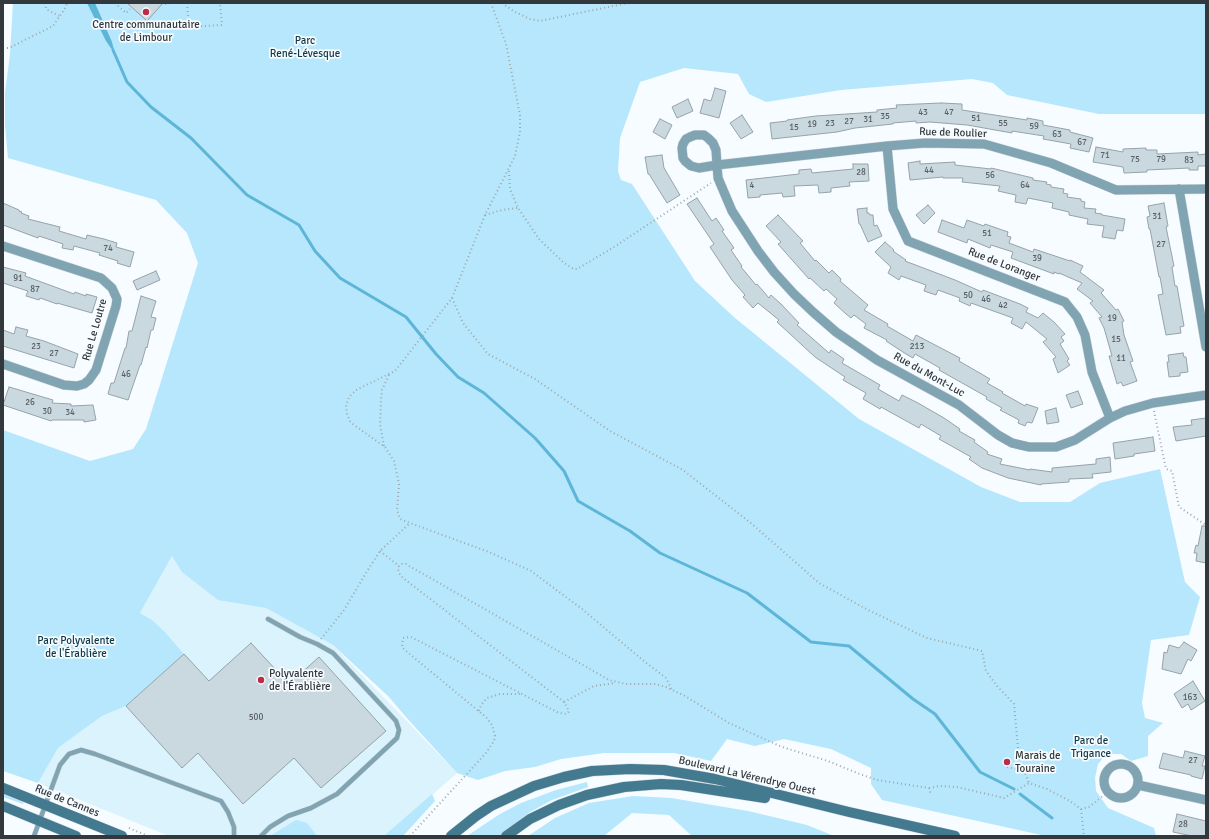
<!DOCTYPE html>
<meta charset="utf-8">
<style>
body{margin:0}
#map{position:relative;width:1209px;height:839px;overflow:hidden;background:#f6fcff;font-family:Signika,sans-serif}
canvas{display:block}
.frame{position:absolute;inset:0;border:4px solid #32383b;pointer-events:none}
</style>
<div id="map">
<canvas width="1209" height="839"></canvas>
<div class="frame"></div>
</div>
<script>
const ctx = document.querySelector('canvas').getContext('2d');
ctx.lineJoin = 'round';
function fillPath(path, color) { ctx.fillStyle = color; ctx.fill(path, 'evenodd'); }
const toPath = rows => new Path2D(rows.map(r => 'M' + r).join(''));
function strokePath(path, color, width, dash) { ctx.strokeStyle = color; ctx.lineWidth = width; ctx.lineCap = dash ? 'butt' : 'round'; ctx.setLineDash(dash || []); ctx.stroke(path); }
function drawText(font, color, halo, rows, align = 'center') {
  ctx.font = font + ' Signika,sans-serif'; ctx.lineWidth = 3.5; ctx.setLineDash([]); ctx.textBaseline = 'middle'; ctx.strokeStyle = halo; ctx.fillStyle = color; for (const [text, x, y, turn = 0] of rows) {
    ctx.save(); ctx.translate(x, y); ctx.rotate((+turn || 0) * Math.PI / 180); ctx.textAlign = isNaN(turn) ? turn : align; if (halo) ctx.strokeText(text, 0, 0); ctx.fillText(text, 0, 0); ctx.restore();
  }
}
const built = toPath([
 [172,556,333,645,457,773,385,836,169,836,38,783,58,748,102,716,126,706,184,654,165,632,152,620,140,613]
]);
const green = toPath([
 [13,3,1206,3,1206,114,1099,114,1007,95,993,83,972,79,841,90,766,102,749,94,738,74,684,68,640,82,620,138,618,171,621,180,632,184,695,281,735,318,859,419,981,487,1020,502,1070,502,1100,483,1160,469,1185,582,1200,597,1189,635,1151,640,1142,703,1145,718,1163,723,1148,736,1148,756,1131,761,1121,754,1111,754,1104,757,1098,764,1095,778,1096,791,1108,808,1154,828,1156,836,1046,836,882,800,871,784,871,768,831,749,784,739,755,746,727,739,711,761,674,753,604,753,561,759,535,767,505,771,478,780,457,773,405,716,389,697,333,645,266,608,218,600,182,572,172,556,140,613,152,620,165,632,184,654,126,706,102,716,58,748,38,783,3,771,3,430,90,461,133,449,146,429,198,263,187,233,156,200,8,158,5,125,5,93,10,54],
 [587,782,588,787,552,800,530,812,499,836,467,836,500,814,521,803,556,790],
 [3,792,19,799,24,803,23,804,3,797],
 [432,794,435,801,403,836,384,836],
 [633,796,671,798,748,811,807,825,834,836,692,836,669,815,632,813,604,836,528,836,555,818,589,803],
 [296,820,307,823,317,836,270,836]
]);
const water = toPath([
 [87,3,95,3,112,42,115,54,106,41]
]);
const stream = toPath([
 [113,50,127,82,151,107,191,138,247,195,299,225,315,251,340,278,406,317,436,354,458,377,484,393,535,438,564,471,578,501,630,531,660,553,747,593,811,642,849,646,913,699,935,714,980,772,1014,789],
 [1020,794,1052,818]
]);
const building = toPath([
 [127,3,163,3,147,21,127,3],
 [715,88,726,91,719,118,700,113,704,99,711,101,715,88],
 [688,99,693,111,677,118,672,107,688,99],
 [941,103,962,104,962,110,1027,120,1027,118,1043,121,1043,125,1070,130,1070,132,1093,138,1089,152,1070,148,1071,144,1043,139,1044,136,1012,131,1012,133,967,125,930,122,916,123,916,121,893,123,893,124,855,128,837,132,772,139,770,123,787,121,787,120,816,116,877,112,877,110,897,108,896,105,941,103],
 [742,115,753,132,741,139,730,123,742,115],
 [660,119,672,125,665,139,653,132,660,119],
 [1096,147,1123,152,1123,149,1146,148,1146,150,1157,150,1157,154,1198,152,1198,155,1206,154,1206,166,1198,166,1198,170,1189,170,1189,168,1147,170,1147,172,1124,173,1123,167,1093,162,1096,147],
 [662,155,664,168,680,195,667,203,649,174,648,174,645,157,662,155],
 [920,161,920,164,955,162,955,165,991,169,991,168,1033,178,1033,180,1047,182,1046,184,1051,185,1051,187,1064,189,1063,193,1068,194,1067,197,1081,199,1081,201,1085,202,1084,208,1096,209,1095,213,1102,214,1102,215,1125,219,1123,231,1117,230,1115,239,1102,237,1104,226,1087,224,1088,219,1069,215,1069,212,1052,208,1053,203,1028,198,1026,204,1015,202,1016,195,998,191,1000,186,962,182,963,178,943,178,943,177,910,180,908,163,920,161],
 [853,164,868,164,869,181,849,182,850,186,831,188,831,192,819,193,818,185,794,186,795,196,783,197,782,193,760,195,760,197,748,198,746,180,799,174,799,170,811,169,812,173,853,169,853,164],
 [697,198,712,221,716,218,724,230,722,231,734,248,731,250,742,266,741,267,756,285,757,284,769,298,771,295,781,304,799,323,797,325,829,353,831,350,844,359,842,363,880,385,878,389,899,401,902,395,918,403,944,418,960,429,959,431,975,440,974,442,988,452,987,454,1002,459,1000,464,1030,470,1030,469,1052,472,1052,468,1096,464,1096,459,1110,457,1111,472,1092,474,1093,478,1069,479,1069,482,1041,484,1041,485,1008,478,982,468,969,459,971,457,939,439,941,436,921,424,919,428,881,407,880,409,863,399,866,393,843,380,845,377,815,357,777,322,779,320,758,303,753,308,743,297,745,295,732,280,710,247,714,244,687,204,697,198],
 [3,203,19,210,19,211,22,212,21,213,29,216,28,219,60,227,59,231,86,239,87,235,104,239,117,243,116,247,134,252,130,267,117,263,118,261,99,255,100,253,74,246,73,250,62,248,63,244,39,236,38,238,3,225,3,203],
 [1164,203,1168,226,1166,227,1174,266,1172,267,1175,286,1177,286,1184,326,1180,327,1181,333,1166,335,1158,295,1163,294,1160,277,1159,277,1150,229,1149,229,1147,217,1150,216,1148,206,1164,203],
 [928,205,935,213,924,224,916,215,928,205],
 [867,208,867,213,869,213,870,215,873,215,874,226,877,225,882,236,868,242,860,224,859,224,857,209,867,208],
 [778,215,803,241,800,243,815,261,816,260,829,273,832,270,841,279,840,281,868,305,864,310,888,324,887,326,913,341,916,335,960,358,959,361,990,379,987,383,1003,392,1002,393,1025,406,1026,404,1038,408,1032,423,1027,422,1025,426,1018,423,1019,420,1000,410,1002,408,986,399,987,397,939,370,940,368,915,354,913,358,906,354,886,341,887,340,864,328,866,324,854,315,851,318,846,314,834,303,837,299,826,289,824,291,810,278,809,279,778,244,781,242,766,226,778,215],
 [942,220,964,228,967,220,984,226,985,224,1008,232,1007,236,1011,237,1009,243,1033,252,1034,249,1070,261,1070,260,1083,266,1080,272,1104,290,1101,293,1116,310,1118,309,1124,321,1122,322,1124,335,1133,361,1130,362,1137,381,1123,386,1121,382,1117,384,1109,356,1112,356,1104,328,1099,318,1102,317,1090,303,1093,301,1077,289,1082,283,1059,273,1059,274,1054,272,1054,274,1011,258,1013,252,991,245,990,248,968,239,967,243,938,232,942,220],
 [885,242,894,250,893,251,906,260,905,261,955,280,982,292,983,290,1020,304,1028,308,1026,312,1038,318,1043,313,1054,322,1065,334,1061,337,1064,341,1060,344,1069,359,1067,361,1070,365,1058,373,1053,359,1056,357,1043,342,1047,339,1026,322,1022,329,1011,323,1013,318,971,303,970,306,959,301,960,298,938,290,936,295,924,291,926,285,901,276,899,280,888,273,891,267,875,252,885,242],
 [3,267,26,273,25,276,74,294,75,292,86,296,86,294,97,297,92,313,57,303,57,304,40,298,39,300,26,296,28,291,3,283,3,267],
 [156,271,160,280,137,290,133,281,156,271],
 [141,296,156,301,151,317,156,318,153,330,151,330,147,348,146,347,141,365,140,365,128,400,108,394,111,383,114,383,125,348,126,348,129,331,132,331,141,296],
 [16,327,28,330,26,336,44,341,78,354,74,368,3,346,3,330,14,334,16,327],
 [1183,353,1184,357,1186,357,1188,372,1180,373,1180,376,1169,377,1167,362,1169,362,1168,355,1183,353],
 [9,387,53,400,52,403,71,404,71,406,93,405,96,420,84,422,84,420,52,420,51,421,3,405,9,387],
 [1078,391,1083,404,1071,408,1066,395,1078,391],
 [1056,408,1059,422,1047,424,1045,411,1056,408],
 [1206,418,1206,436,1176,441,1173,427,1192,425,1191,420,1206,418],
 [1153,437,1155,451,1134,454,1134,456,1115,459,1113,443,1153,437],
 [1202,526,1206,526,1206,563,1196,561,1197,553,1194,553,1196,545,1198,546,1202,526],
 [1184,642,1197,650,1191,661,1188,659,1181,674,1162,669,1164,652,1167,653,1169,645,1179,648,1184,642],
 [251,643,289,684,319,657,386,731,321,788,294,758,243,804,198,753,182,768,126,706,184,654,209,681,251,643],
 [1193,681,1205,701,1191,710,1188,704,1182,708,1174,694,1193,681],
 [1185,751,1205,756,1202,766,1205,766,1202,779,1191,776,1191,775,1159,768,1163,753,1183,758,1185,751],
 [1177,814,1206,821,1206,836,1192,836,1173,832,1177,814]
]);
const path = toPath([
 [45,3,46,9,59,16],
 [115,3,126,13,130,9],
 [187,3,189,27,222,25,220,3],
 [491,3,506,44,520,115,520,132,515,156,485,215,452,298,395,371,356,390,349,397,346,405,347,414,350,421,354,425,385,447,394,461,399,484,397,510,400,519,410,523,489,552,531,571,582,609,645,662,666,678,672,690],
 [502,3,515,12,530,19,540,21,628,3],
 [165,4,171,3],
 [3,48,9,48,53,26,66,7,67,3],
 [509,171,510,189,518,208,539,239,564,263,574,269,577,269,614,247,711,183],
 [485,215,502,210,518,208],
 [452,298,463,323,488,354,535,379,610,431,683,470,752,524,819,583,868,610,927,638,982,651,986,671,997,686,1014,704,1020,770],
 [1154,411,1166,469,1172,471,1179,507,1206,525],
 [384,446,380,425,381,400,382,390,389,375],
 [380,551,399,566],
 [321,639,344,610,366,573,380,551,410,523],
 [564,702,594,686,615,683],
 [479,711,481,705,487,698,500,694,520,694],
 [1007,767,1020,770,1025,773,1029,783],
 [929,788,940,786,957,787,1004,798,1029,783,1047,789,1070,801,1081,809,1089,807,1108,792],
 [1081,809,1084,836],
 [129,828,148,836],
 [410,836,486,753,494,741,495,736,492,725,487,718,406,651,402,647,403,638,411,637,557,712,564,714,568,713,569,711,564,702,403,578,399,573,398,569,399,566,402,564,406,564,411,567,609,680,626,684,655,684,666,687,685,696,729,723,782,747,828,761,857,773,877,780,929,788,931,795]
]);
const lane = toPath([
 [34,836,60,765,69,754,81,750,95,754,221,801,228,812,234,827,234,836],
 [261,836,270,827,288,816,311,808,337,794,397,738,399,730,396,721,333,653,317,644,300,637,268,619]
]);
const street = toPath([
 [887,146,893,209,908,241,1065,302,1077,317,1085,335,1092,372,1110,418],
 [1179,189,1206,347],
 [1206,189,1116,190,1051,163,984,144,925,143,887,146,717,165,699,168,691,166,685,161,683,158,682,148,683,144,686,139,690,137,695,135,704,135,708,138,713,143,716,150,717,165,718,178,732,211,758,251,774,272,794,294,813,312,836,332,877,360,959,405,998,435,1012,443,1029,447,1056,447,1075,440,1110,418,1125,411,1153,403,1206,395],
 [3,246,101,278,112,288,117,299,116,306,96,370,89,380,84,384,77,386,64,385,3,364],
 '1104 781a17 17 0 1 1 34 0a17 17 0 1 1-34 0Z',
 [1138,785,1206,800]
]);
const secondary = toPath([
 [3,788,122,836],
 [3,806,76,836],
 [451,836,476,816,491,806,534,786,564,777,592,771,630,769,664,770,715,779,849,812,955,836],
 [506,836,530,819,559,805,587,795,624,787,661,784,681,785,765,798]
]);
const markers = [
 [146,12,4,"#bc2b47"],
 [261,680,4,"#bc2b47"],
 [1007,762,4,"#bc2b47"]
];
const numberNames = [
 ["43",923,113],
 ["47",949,113],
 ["35",885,117],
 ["51",976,119],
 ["31",868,120],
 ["27",849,122],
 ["23",830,124],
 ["55",1003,124],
 ["19",812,125],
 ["59",1034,127],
 ["15",794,128],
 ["63",1057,135],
 ["67",1082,143],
 ["71",1105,156],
 ["75",1135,160],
 ["79",1161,160],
 ["83",1189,161],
 ["44",929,171],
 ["28",861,173],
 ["56",990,176],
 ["4",752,186],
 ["64",1025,186],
 ["31",1157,217],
 ["51",987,234],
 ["27",1161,245],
 ["74",108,249],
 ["39",1037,259],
 ["91",18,279],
 ["87",35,290],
 ["50",968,296],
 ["46",986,300],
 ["42",1003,306],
 ["19",1112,319],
 ["15",1116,340],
 ["23",36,347],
 ["213",917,347],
 ["27",54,354],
 ["11",1121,359],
 ["46",126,375],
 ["26",30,403],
 ["30",47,412],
 ["34",70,413],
 ["163",1190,698],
 ["500",256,718],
 ["27",1193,761],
 ["28",1183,825]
];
const poiNames = [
 ["Centre communautaire",146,25,"center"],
 ["de Limbour",146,38,"center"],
 ["Polyvalente",269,674],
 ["de l'Érablière",269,687],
 ["Marais de",1015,756],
 ["Touraine",1015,769]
];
const parkNames = [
 ["Parc",305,41],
 ["René-Lévesque",305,54],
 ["Parc Polyvalente",76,641],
 ["de l'Érablière",76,654],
 ["Parc de",1091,741],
 ["Trigance",1091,754]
];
const streetNames = [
 ["Rue de Roulier",953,133,2],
 ["Rue de Loranger",1004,265,21],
 ["Rue Le Loutre",95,330,-74],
 ["Rue du Mont-Luc",929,375,29],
 ["Boulevard La Vérendrye Ouest",747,776,13],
 ["Rue de Cannes",67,801,22]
];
fillPath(built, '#dbf3fd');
fillPath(green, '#b6e7fc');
fillPath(water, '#5db6d7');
strokePath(stream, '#5db6d7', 3);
fillPath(building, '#cad9df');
strokePath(building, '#95a3a9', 1);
strokePath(lane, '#d3d9dc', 5.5);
strokePath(street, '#d3d9dc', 10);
strokePath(secondary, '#d3d9dc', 11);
strokePath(path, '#a0a6a9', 2, [1, 3]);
strokePath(lane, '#81a4b3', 4.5);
strokePath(street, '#81a4b3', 9);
strokePath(secondary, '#447a90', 10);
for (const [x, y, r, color] of markers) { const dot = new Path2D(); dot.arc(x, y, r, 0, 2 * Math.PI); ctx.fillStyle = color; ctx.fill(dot); strokePath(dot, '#f6fcff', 1.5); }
drawText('9px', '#586064', null, numberNames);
drawText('11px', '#32383b', '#f6fcff', poiNames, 'left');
drawText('11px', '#103948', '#f6fcff', parkNames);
drawText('11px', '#32383b', '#f6fcff', streetNames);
</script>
